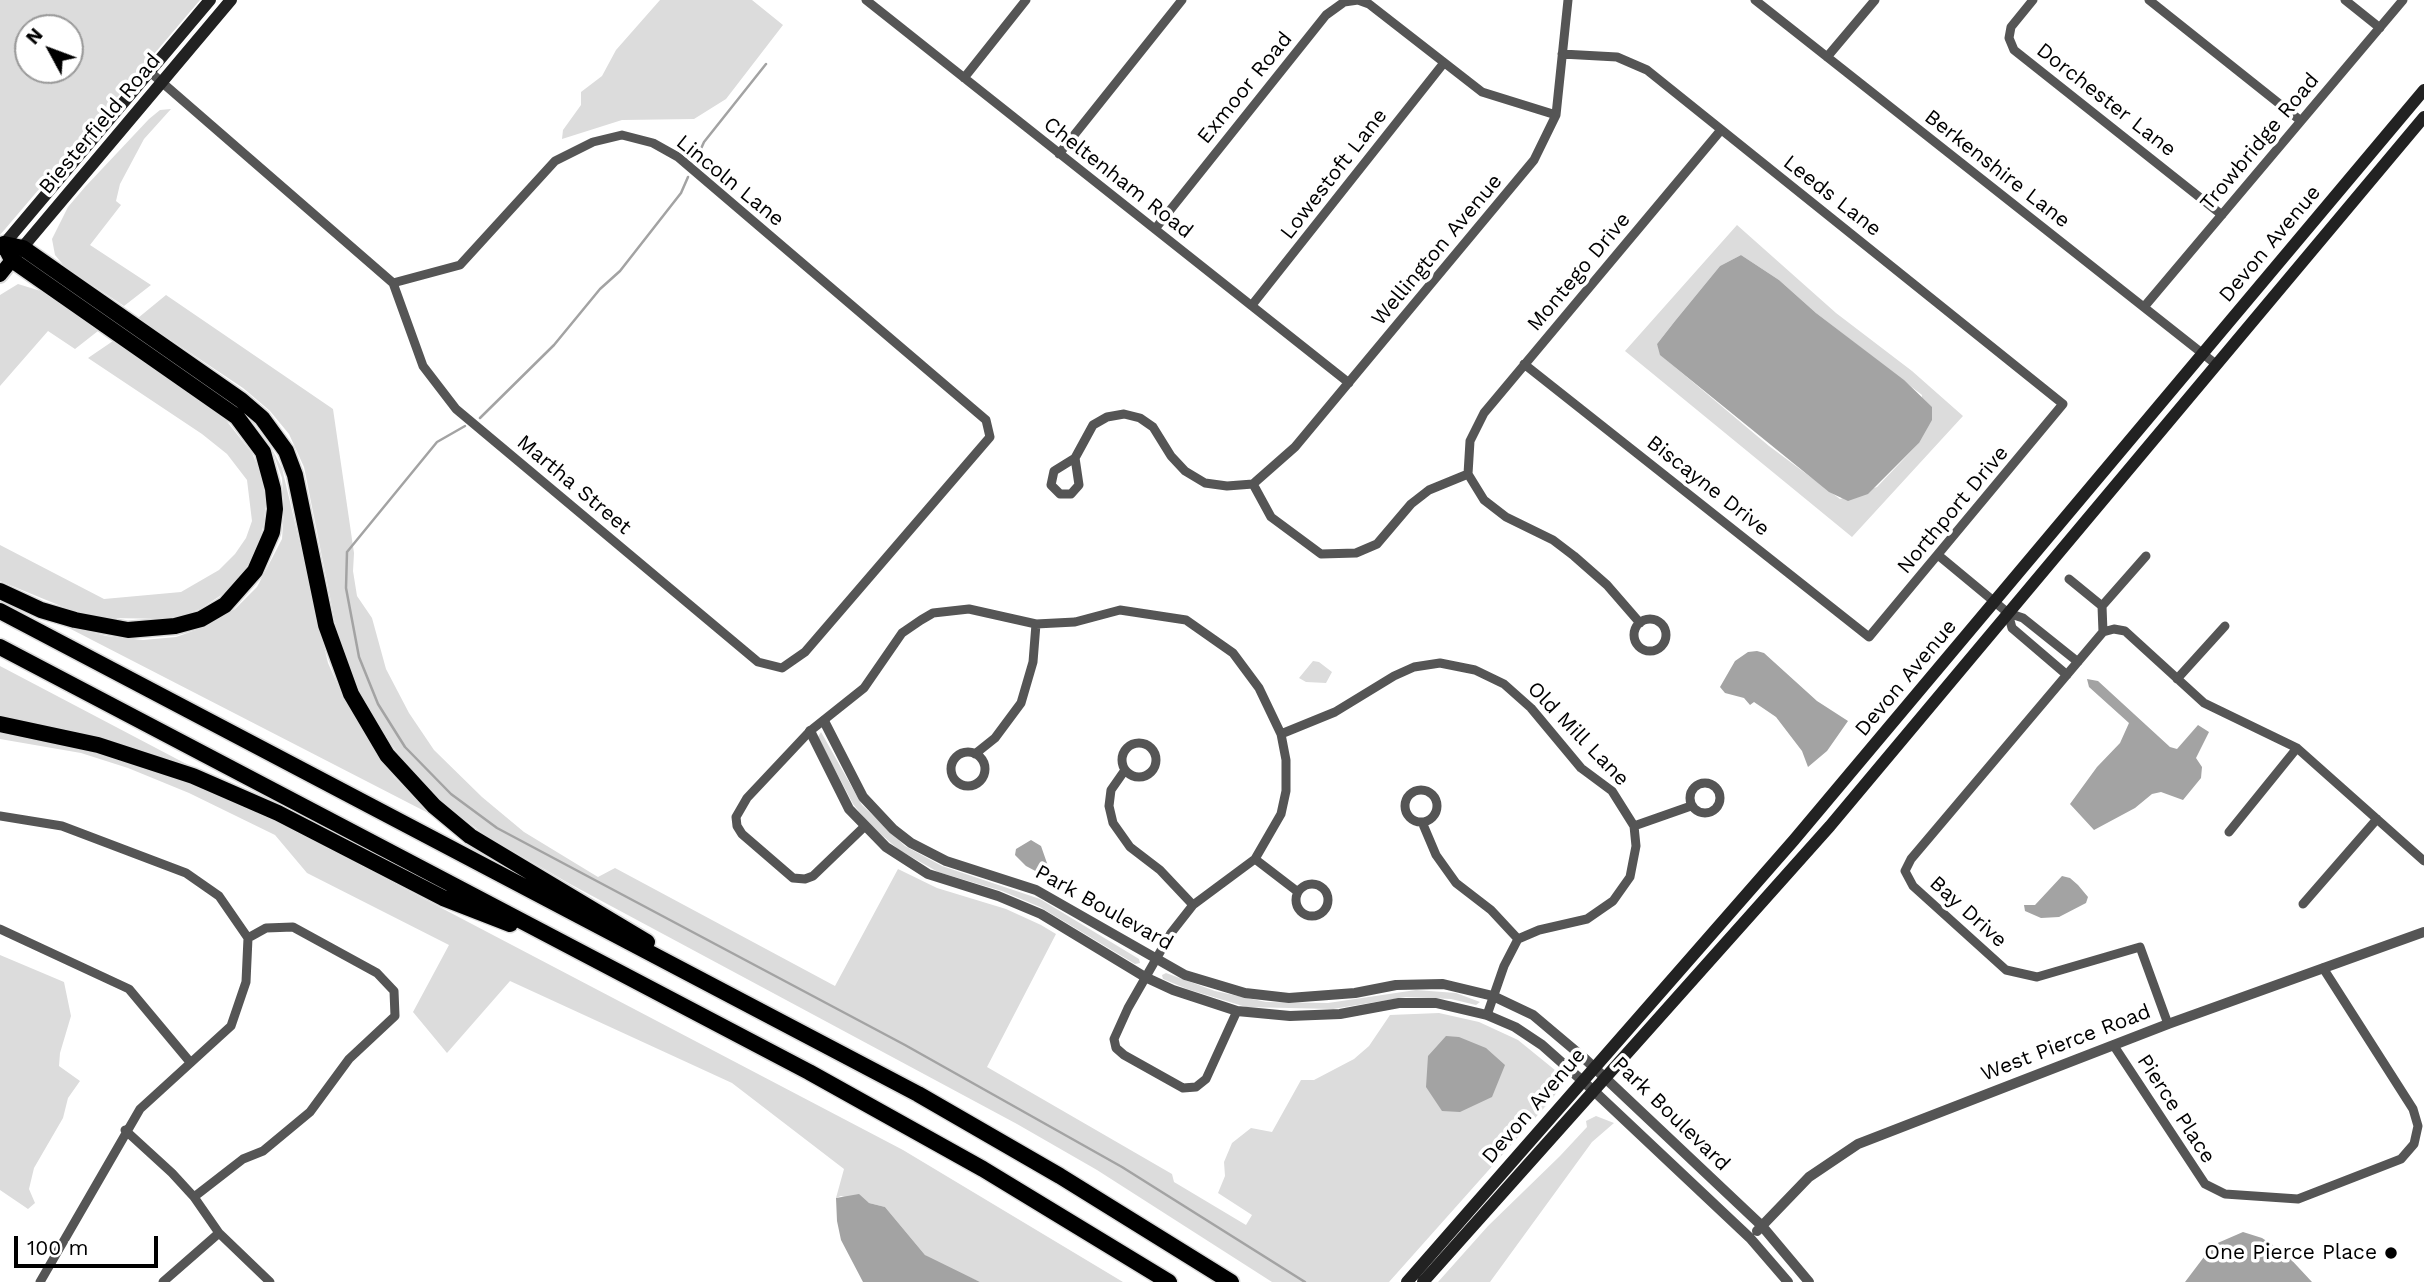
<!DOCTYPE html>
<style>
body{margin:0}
#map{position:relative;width:2424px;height:1282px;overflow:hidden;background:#fff;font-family:"Work Sans",sans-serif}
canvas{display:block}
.north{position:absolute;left:14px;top:14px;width:70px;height:70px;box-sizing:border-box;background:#fff;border:2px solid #999;border-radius:50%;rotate:311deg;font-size:19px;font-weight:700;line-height:28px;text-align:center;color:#000}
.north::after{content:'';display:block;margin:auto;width:24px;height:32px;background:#000;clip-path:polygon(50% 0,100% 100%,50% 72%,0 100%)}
.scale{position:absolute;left:14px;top:1236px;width:144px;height:32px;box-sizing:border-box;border:4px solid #000;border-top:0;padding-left:9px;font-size:21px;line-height:24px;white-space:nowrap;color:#000;-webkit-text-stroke:5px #fff;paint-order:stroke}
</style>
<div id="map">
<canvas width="2424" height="1282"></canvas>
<div class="north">N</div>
<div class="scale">100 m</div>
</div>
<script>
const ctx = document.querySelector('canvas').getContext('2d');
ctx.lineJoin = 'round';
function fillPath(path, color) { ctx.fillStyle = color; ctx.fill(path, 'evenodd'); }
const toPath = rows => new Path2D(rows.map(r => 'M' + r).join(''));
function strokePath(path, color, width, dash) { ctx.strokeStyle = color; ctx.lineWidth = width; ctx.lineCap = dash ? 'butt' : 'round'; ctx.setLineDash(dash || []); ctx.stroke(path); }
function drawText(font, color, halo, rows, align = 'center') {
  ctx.font = font + ' "Work Sans",sans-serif'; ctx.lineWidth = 7; ctx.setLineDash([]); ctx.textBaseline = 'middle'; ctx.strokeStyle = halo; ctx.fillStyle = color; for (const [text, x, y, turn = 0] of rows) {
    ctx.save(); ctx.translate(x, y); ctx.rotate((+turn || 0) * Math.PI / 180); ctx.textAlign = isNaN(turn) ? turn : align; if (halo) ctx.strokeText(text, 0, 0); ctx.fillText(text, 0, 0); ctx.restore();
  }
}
const green = toPath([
 [0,0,200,0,0,235],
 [28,28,70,28,70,70,28,70],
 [660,0,752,0,783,25,726,99,694,119,622,120,562,139,563,130,581,105,581,92,602,76,616,50],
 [171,109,144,139,120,184,116,201,121,205,90,245,151,285,124,306,65,267,55,255,52,239,68,207,85,187,149,119,160,110],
 [1737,225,1836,313,1912,371,1963,416,1852,537,1625,351],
 [1741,255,1779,280,1816,313,1922,395,1919,443,1877,487,1840,499,1769,446,1663,357,1657,344,1675,321,1720,266],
 [18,284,44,292,98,331,75,349,48,331,0,386,0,295],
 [166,295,333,409,354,553,353,571,357,596,372,618,386,669,409,713,434,750,482,797,524,832,598,877,615,868,835,986,898,869,937,888,1006,909,1041,925,1056,934,987,1067,1172,1174,1174,1182,1246,1225,1252,1215,1218,1193,1225,1176,1224,1162,1232,1143,1251,1128,1272,1132,1301,1080,1314,1080,1354,1059,1369,1046,1390,1015,1439,1013,1479,1022,1518,1040,1566,1079,1552,1099,1389,1282,1272,1282,1097,1170,1017,1124,570,884,487,836,444,805,410,770,379,727,355,683,336,627,304,467,289,434,270,411,243,388,138,318],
 [113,341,225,419,252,453,261,474,266,497,264,523,258,546,246,568,226,592,200,609,173,619,109,618,73,611,0,581,0,545,104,599,181,592,219,570,235,554,246,538,252,521,247,480,227,454,202,434,88,358],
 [271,447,282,468,328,663,346,703,394,777,436,817,61,624,106,636,143,640,176,637,207,626,235,609,257,587,282,539,284,508,282,478],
 [1313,661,1319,662,1332,672,1326,683,1306,682,1299,678],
 [0,666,213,778,148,753,92,736,0,716],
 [0,732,88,750,175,776,264,815,903,1150,1123,1282,980,1282,937,1263,925,1255,885,1207,841,1196,836,1198,844,1169,732,1083,510,981,447,1053,413,1012,449,945,307,873,275,835,189,793,128,768,81,753,0,739],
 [821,732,862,805,905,846,942,866,1040,899,1139,959,1140,963,1135,964,1040,907,1002,891,938,872,899,850,869,824,853,804,818,737],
 [0,955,64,982,71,1016,60,1053,59,1066,80,1081,68,1098,63,1118,34,1168,29,1189,35,1203,28,1209,0,1190],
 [1166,973,1215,991,1266,1002,1328,1003,1416,990,1456,993,1480,1002,1476,1005,1451,999,1406,997,1333,1009,1246,1007,1187,989,1163,979,1162,975],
 [1596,1116,1614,1123,1592,1142,1490,1282,1438,1282,1488,1226,1560,1156,1587,1127,1586,1121]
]);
const water = toPath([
 [1741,255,1779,280,1816,313,1904,380,1932,407,1932,420,1919,443,1868,494,1848,501,1829,492,1660,355,1657,344,1675,321,1720,266],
 [1757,651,1764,653,1817,701,1848,721,1827,751,1808,767,1802,751,1776,717,1754,702,1750,705,1744,698,1725,693,1720,687,1735,661,1748,652],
 [2087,679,2098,681,2170,747,2177,749,2198,725,2209,732,2196,758,2202,767,2201,778,2183,800,2161,792,2152,794,2135,808,2094,830,2070,804,2097,767,2120,743,2129,723,2089,687],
 [1031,840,1041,846,1048,866,1046,872,1041,874,1026,866,1015,855,1016,849],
 [2062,876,2070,878,2078,885,2088,897,2086,903,2059,917,2041,918,2025,911,2024,905,2035,905],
 [1446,1036,1459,1037,1486,1048,1505,1065,1492,1097,1460,1112,1442,1111,1426,1087,1428,1056],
 [859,1194,869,1203,885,1207,925,1255,980,1282,863,1282,841,1240,837,1221,836,1198],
 [2243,1232,2262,1238,2285,1253,2312,1282,2185,1282,2213,1245]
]);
const stream = toPath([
 [695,162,704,142,766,64],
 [480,418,554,345,600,289,620,271,681,193,688,177],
 [465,426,437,442,347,552,346,588,359,657,378,704,405,747,451,794,497,828,905,1045,1122,1167,1305,1282]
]);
const minor = toPath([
 [866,0,1349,383],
 [1755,0,2217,365],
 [2033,0,2011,27,2009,38,2014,50,2222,215],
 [2149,0,2301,121],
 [2345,0,2380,28],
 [1827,57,1875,0],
 [150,72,393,283,423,366,456,409,758,662,782,668,805,652,990,437,986,420,678,157,653,143,622,135,593,142,555,161,460,265,393,283],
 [964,78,1026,0],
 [1059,154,1182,0],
 [1155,229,1326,15,1344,2,1358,0,1369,4,1482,92,1556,115],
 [1252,305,1443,64],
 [2144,307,2403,0],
 [1524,364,1869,637,2063,404,1647,70,1617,57,1562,54],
 [1075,458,1079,485,1071,494,1060,494,1051,485,1054,471,1075,458,1093,425,1107,417,1124,414,1140,418,1153,427,1171,456,1185,471,1205,483,1227,486,1253,484],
 [1468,474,1484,500,1506,517,1553,540,1574,556,1607,585,1640,623],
 [1253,484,1271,517,1321,554,1356,553,1377,544,1411,504,1429,490,1468,474,1470,441,1484,413,1721,130],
 [1253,484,1295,447,1534,160,1556,115,1568,0],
 [1938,555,2008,613,2023,618,2078,662],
 [2069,579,2102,606,2103,632],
 [2102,606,2146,556],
 [2008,613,2012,628,2067,675],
 '1634 635a16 16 0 1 1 32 0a16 16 0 1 1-32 0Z',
 [2177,679,2225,626],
 [1281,734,1335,712,1394,676,1414,667,1440,663,1475,670,1504,684,1531,708,1581,768,1612,791,1634,826,1636,846,1630,877,1613,901,1587,919,1539,930,1518,939,1504,966,1487,1015],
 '1122 760a17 17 0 1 1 34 0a17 17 0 1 1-34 0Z',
 '951 769a17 17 0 1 1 34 0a17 17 0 1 1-34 0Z',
 [975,754,995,738,1021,703,1033,662,1036,624],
 [1125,770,1111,790,1109,806,1113,823,1130,847,1160,870,1193,905],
 '1690 798a15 15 0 1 1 30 0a15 15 0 1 1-30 0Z',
 '1405 806a16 16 0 1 1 32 0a16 16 0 1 1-32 0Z',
 [0,816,62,826,186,873,219,896,248,938,246,982,231,1026,140,1109,40,1282],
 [1422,822,1436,855,1456,883,1491,910,1518,939],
 [1634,826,1691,806],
 [864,827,813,876,805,879,793,878,742,834,737,826,736,817,747,798,810,731,864,688,902,633,921,620,933,613,969,609,1036,624,1075,622,1120,610,1186,620,1233,653,1259,688,1281,734,1286,760,1286,791,1281,814,1255,859,1193,905,1171,933,1128,1008,1114,1039,1116,1048,1124,1055,1183,1088,1196,1087,1206,1079,1237,1011],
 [2229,832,2297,748],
 [1255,859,1298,892],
 '1296 900a16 16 0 1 1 32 0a16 16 0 1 1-32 0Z',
 [2303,904,2377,819],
 [0,929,129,989,190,1062],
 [2168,1024,2140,947,2037,977,2006,970,1913,886,1905,871,1911,859,2103,632,2114,629,2125,631,2204,703,2297,748,2424,861],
 [2114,1046,2205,1184,2225,1194,2298,1199,2401,1159,2414,1144,2418,1126,2413,1109,2323,968],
 [125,1130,172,1173,194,1197,219,1233,270,1282],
 [194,1197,243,1159,263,1151,310,1112,349,1059,395,1016,394,991,377,973,293,927,266,928,248,938],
 [163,1282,219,1233]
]);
const tertiary = toPath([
 [824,721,863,797,893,829,911,843,946,861,1036,890,1185,975,1245,993,1289,998,1355,993,1396,985,1443,984,1493,996,1533,1015,1584,1058,1762,1226,1809,1282],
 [810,731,849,809,886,847,928,874,998,896,1041,914,1145,977,1173,990,1237,1011,1290,1016,1340,1014,1399,1003,1436,1003,1487,1015,1515,1027,1542,1045,1595,1092,1750,1238,1788,1282],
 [1757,1231,1809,1177,1858,1144,2168,1024,2424,932]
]);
const secondary = toPath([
 [0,249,210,0],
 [17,254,231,0],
 [1407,1282,1794,840,2424,90],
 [1423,1282,1830,826,2424,117]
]);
const primary = toPath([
 [0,275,12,260]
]);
const motorway = toPath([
 [4,244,23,248,241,400,262,418,286,451,295,475,326,625,351,694,387,755,434,806,470,836,647,942],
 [0,591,41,610,75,620,128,630,175,626,201,619,225,605,255,571,272,532,275,509,273,489,263,452,237,417,12,260,4,244],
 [0,611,918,1094,1060,1176,1231,1282],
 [0,647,809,1072,983,1169,1169,1282],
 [0,724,98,745,193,776,278,813,443,898,510,924]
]);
const markers = [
 [2391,1253,7,"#000"]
];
const streetNames = [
 ["Exmoor Road",1245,88,-51],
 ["Dorchester Lane",2106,100,38],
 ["Biesterfield Road",100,124,-50],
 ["Trowbridge Road",2260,142,-50],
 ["Berkenshire Lane",1997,169,38],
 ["Lowestoft Lane",1334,174,-52],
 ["Cheltenham Road",1118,178,38],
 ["Lincoln Lane",730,181,39],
 ["Leeds Lane",1832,196,38],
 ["Devon Avenue",2270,244,-50],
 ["Wellington Avenue",1437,250,-50],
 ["Montego Drive",1579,272,-50],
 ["Martha Street",574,485,40],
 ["Biscayne Drive",1708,486,38],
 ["Northport Drive",1953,510,-50],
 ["Devon Avenue",1906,678,-50],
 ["Old Mill Lane",1578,734,46],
 ["Park Boulevard",1104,908,29],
 ["Bay Drive",1968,912,42],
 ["West Pierce Road",2066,1043,-21],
 ["Devon Avenue",1534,1106,-49],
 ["Pierce Place",2176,1109,57],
 ["Park Boulevard",1671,1114,44]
];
const poiNames = [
 ["One Pierce Place",2377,1253]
];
fillPath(green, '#dcdcdc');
fillPath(water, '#a3a3a3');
strokePath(stream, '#a3a3a3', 2.5);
strokePath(primary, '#dbdbdb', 18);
strokePath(motorway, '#dbdbdb', 19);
strokePath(minor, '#555', 9);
strokePath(tertiary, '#555', 10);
strokePath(secondary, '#222', 12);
strokePath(primary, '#000', 14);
strokePath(motorway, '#000', 16);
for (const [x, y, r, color] of markers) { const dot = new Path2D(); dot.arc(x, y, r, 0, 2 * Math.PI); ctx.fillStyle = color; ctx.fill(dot); strokePath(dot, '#fff', 2.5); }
drawText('21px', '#000', '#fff', streetNames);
drawText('21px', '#000', '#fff', poiNames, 'right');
</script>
